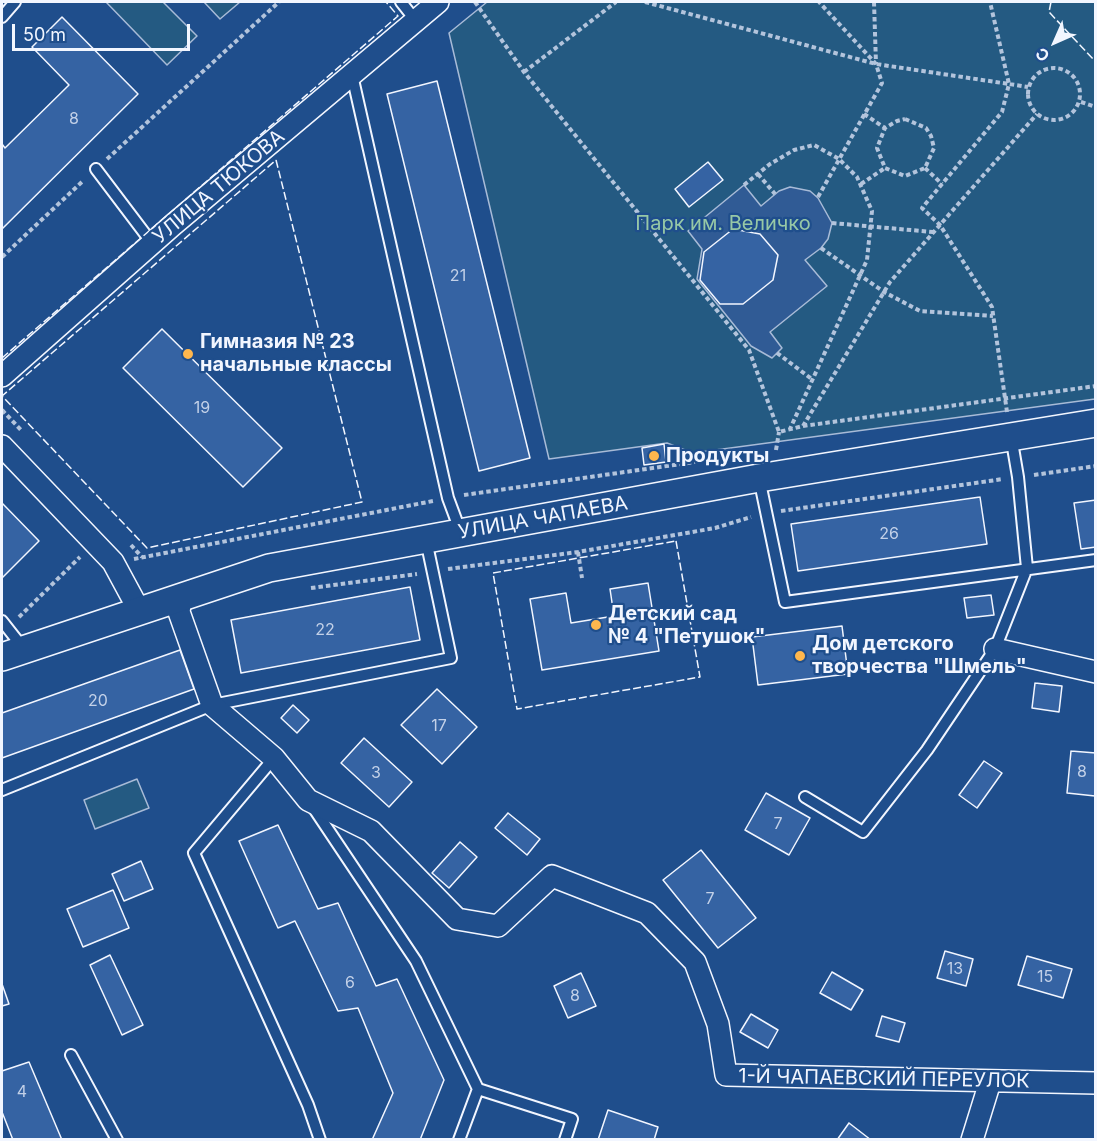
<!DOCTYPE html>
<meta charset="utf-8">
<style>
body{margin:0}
#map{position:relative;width:1097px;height:1141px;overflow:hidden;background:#1f4e8c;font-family:Inter,sans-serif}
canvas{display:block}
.frame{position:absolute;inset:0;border:3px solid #f2f6ff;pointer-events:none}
.north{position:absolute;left:1025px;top:12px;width:60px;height:60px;-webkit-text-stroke:4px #1f4e8c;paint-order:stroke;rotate:225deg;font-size:16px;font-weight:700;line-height:24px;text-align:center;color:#f2f6ff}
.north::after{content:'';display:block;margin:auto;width:21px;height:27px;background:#f2f6ff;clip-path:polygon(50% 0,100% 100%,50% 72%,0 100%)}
.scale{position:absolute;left:12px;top:24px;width:178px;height:27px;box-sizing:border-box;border:3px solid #f2f6ff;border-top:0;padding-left:8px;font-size:18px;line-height:21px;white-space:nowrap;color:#f2f6ff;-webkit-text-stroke:4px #1f4e8c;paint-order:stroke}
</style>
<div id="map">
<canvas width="1097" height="1141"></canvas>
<div class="frame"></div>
<div class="north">С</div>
<div class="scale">50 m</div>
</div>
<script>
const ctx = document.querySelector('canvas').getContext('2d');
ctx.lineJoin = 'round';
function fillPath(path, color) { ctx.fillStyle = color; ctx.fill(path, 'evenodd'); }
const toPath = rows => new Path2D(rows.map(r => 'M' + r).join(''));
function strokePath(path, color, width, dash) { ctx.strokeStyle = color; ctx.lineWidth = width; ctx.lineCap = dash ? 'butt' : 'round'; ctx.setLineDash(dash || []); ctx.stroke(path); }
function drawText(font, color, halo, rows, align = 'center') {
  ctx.font = font + ' Inter,sans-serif'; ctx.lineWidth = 4.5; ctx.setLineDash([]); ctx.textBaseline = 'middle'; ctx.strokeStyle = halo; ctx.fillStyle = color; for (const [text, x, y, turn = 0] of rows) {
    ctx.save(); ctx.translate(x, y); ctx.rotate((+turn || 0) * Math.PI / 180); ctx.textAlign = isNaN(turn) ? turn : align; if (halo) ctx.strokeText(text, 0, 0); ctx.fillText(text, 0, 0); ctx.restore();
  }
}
const green = toPath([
 [106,2,163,2,197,36,167,65,106,2],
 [204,2,240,2,220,19,204,2],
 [487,2,1095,2,1095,399,693,453,667,443,549,459,449,33,487,2],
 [137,779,149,808,95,829,84,800,137,779]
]);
const parking = toPath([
 [744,185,761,206,779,191,790,187,810,191,818,198,832,223,828,239,821,248,805,260,827,286,770,332,782,348,772,358,751,346,697,279,702,249,688,231,744,185]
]);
const building = toPath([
 [62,17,138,94,2,229,2,144,5,148,69,85,32,47,62,17],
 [437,81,530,458,479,471,387,94,437,81],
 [708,162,723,180,689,207,675,189,708,162],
 [733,229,760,234,778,255,773,280,743,304,720,304,700,280,704,252,733,229],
 [162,329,282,448,243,487,123,368,162,329],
 [664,444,666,462,644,465,642,448,664,444],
 [980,497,987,544,798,571,791,524,980,497],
 [1096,500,1096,547,1081,549,1074,503,1096,500],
 [2,503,39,541,2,578,2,503],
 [648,583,659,651,542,670,530,599,566,593,571,623,614,616,610,589,648,583],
 [410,587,420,640,241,673,231,620,410,587],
 [991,595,994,615,967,618,964,598,991,595],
 [842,626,848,674,758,685,752,637,842,626],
 [180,650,194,689,2,758,2,713,180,650],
 [1035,683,1062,686,1059,712,1032,708,1035,683],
 [437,689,477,727,442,764,401,725,437,689],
 [293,705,309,720,297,733,281,718,293,705],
 [364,738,412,782,389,807,341,763,364,738],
 [1071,751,1096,753,1095,796,1067,793,1071,751],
 [984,761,1002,773,977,808,959,795,984,761],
 [766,793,810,818,789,855,745,830,766,793],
 [508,813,540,839,527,855,495,828,508,813],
 [278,825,318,909,338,903,376,986,397,979,444,1080,420,1140,372,1140,393,1093,358,1008,338,1011,295,921,278,928,239,841,278,825],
 [460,842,477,857,449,888,432,873,460,842],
 [701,850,756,918,718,948,663,880,701,850],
 [141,861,153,889,124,901,112,874,141,861],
 [113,890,129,928,83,947,67,909,113,890],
 [945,951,973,959,966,986,937,978,945,951],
 [110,955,143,1025,122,1035,90,965,110,955],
 [1027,956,1072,969,1063,998,1018,985,1027,956],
 [832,972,863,990,851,1010,820,993,832,972],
 [581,973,596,1006,568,1018,554,986,581,973],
 [2,984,9,1004,2,1006,2,984],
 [751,1014,778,1030,768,1048,740,1032,751,1014],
 [882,1016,905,1023,899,1042,876,1036,882,1016],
 [29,1062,62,1140,13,1140,2,1112,2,1071,29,1062],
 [608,1110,658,1127,654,1140,598,1140,608,1110],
 [849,1123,871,1140,837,1140,849,1123]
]);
const path = toPath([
 [475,2,524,72,749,350,779,432,803,426,890,282,1037,114],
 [645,2,876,64,1009,84,990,2],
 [874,2,876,64],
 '1028 94a26 26 0 1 1 52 0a26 26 0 1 1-52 0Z',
 [524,72,616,2],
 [1081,102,1096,107],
 [864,114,885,128],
 [905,119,926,128,931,136,934,148,925,168,905,176,885,168,877,148,885,128,897,121,905,119],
 [107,159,279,2],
 [925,168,942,184],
 [758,174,775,194],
 [861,184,885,168],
 [744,185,770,164,794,150,814,145,839,159,857,177,872,211,867,260,790,429],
 [818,197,882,83,876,64,819,2],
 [832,223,933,232],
 [821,248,884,292,920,311,993,316],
 [2,257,84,180],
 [777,353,813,380],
 [2,410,22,431],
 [1007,412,992,307,940,225,922,208,1002,112,1009,84,1028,87],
 [803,426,1096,386],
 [776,450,779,432],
 [1034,475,1096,466],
 [464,495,695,462],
 [781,511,1003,479],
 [131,545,142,557],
 [578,552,582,578],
 [134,559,433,501],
 [448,569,578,552,715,528,751,517],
 [311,588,417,574],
 [19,617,80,557]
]);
const service = toPath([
 [401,2,416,21],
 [2,17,15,2],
 [352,75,448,498,461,533],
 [96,169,152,243],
 [759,478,785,602,1096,560],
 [2,621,24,649],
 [274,758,194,853,308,1105,320,1140],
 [2,790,212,705,451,658,426,540],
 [805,797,863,832,927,750,995,649,1027,568,1018,477,1011,436],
 [313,807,416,961,478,1089,459,1140],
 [71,1055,117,1140],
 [478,1089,572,1119,565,1140]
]);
const minor = toPath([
 [2,376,174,224,438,2],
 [2,446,113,562,140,612],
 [181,597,179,612,212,705,274,758,308,800,371,831,457,919,498,926,552,876,647,913,695,962,718,1024,726,1075,1096,1083],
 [995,649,1096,672],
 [972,1140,990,1082]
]);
const tertiary = toPath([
 [2,657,269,568,759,478,1096,423]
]);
const fence = toPath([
 [1051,2,1049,12,1093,59,1096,60],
 [276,160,362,502,147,548,2,396,276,160],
 [2,358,398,16,386,2],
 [676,541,700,677,517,709,493,573,676,541]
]);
const markers = [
 [188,354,6,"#ffb74d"],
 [654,456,6,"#ffb74d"],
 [596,625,6,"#ffb74d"],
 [800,656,6,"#ffb74d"]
];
const numberNames = [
 ["8",74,119],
 ["21",458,276],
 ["19",202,408],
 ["26",889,534],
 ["22",325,630],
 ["20",98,701],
 ["17",439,726],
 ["8",1082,772],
 ["3",376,773],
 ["7",778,824],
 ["7",710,899],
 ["13",955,969],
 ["15",1045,977],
 ["6",350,983],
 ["8",575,996],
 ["4",22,1092]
];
const streetNames = [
 ["УЛИЦА ТЮКОВА",219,187,-40],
 ["УЛИЦА ЧАПАЕВА",543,518,-10],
 ["1-Й ЧАПАЕВСКИЙ ПЕРЕУЛОК",884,1079,1]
];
const parkNames = [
 ["Парк им. Величко",723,224]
];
const poiNames = [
 ["Гимназия № 23",200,342],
 ["начальные классы",200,365],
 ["Продукты",666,456],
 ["Детский сад",608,614],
 ["№ 4 \"Петушок\"",608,637],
 ["Дом детского",812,644],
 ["творчества \"Шмель\"",812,667]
];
fillPath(green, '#245a82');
strokePath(green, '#a8bbd7', 1.5);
fillPath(parking, '#305b95');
strokePath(parking, '#a8bbd7', 1.5);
fillPath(building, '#3563a3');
strokePath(building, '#f2f6ff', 1.5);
strokePath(service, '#f2f6ff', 14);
strokePath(minor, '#f2f6ff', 24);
strokePath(tertiary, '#f2f6ff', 30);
strokePath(path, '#b3c4dc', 4, [4.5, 3]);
strokePath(service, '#1f4e8c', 10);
strokePath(minor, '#1f4e8c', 21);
strokePath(tertiary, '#1f4e8c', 27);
strokePath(fence, '#f2f6ff', 1.5, [8, 3]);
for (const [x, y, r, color] of markers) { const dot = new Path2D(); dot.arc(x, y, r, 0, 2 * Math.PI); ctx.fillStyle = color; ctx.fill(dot); strokePath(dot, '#1f4e8c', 2); }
drawText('16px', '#c3d1e8', null, numberNames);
drawText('20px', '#f2f6ff', '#1f4e8c', streetNames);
drawText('20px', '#97c8a6', '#1f4e8c', parkNames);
drawText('bold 20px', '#f2f6ff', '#1f4e8c', poiNames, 'left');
</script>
